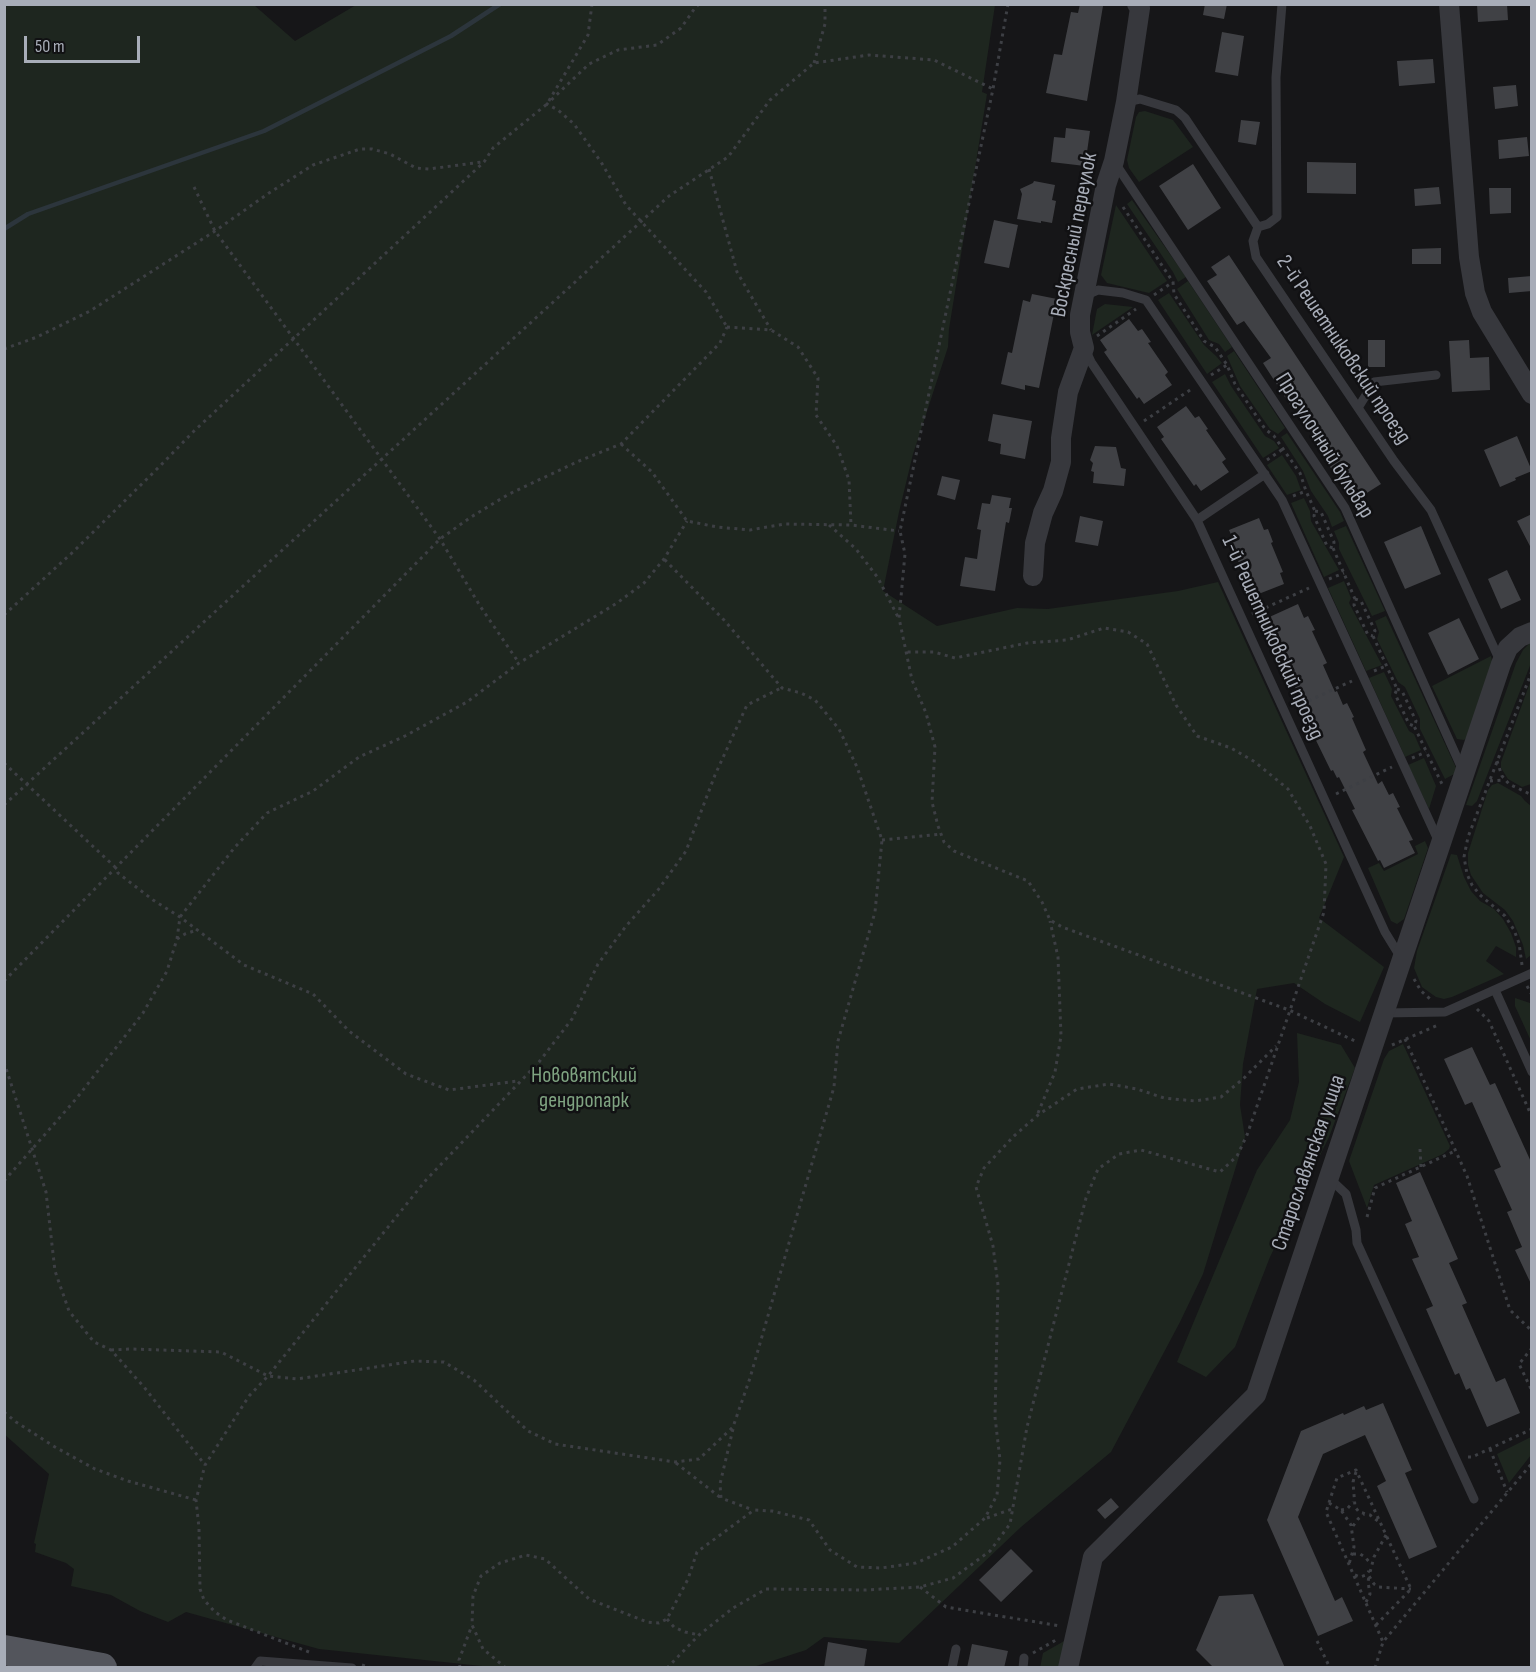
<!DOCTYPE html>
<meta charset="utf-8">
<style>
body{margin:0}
#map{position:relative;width:1536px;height:1672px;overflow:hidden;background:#161618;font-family:"Sofia Sans Condensed",sans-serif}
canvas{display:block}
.frame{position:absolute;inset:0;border:6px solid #a8adb8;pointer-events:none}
.scale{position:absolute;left:24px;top:36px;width:116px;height:27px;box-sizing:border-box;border:3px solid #a8adb8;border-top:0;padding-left:8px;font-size:18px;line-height:21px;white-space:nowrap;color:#a8adb8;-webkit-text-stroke:4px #111113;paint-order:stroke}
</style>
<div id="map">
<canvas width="1536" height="1672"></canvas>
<div class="frame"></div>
<div class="scale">50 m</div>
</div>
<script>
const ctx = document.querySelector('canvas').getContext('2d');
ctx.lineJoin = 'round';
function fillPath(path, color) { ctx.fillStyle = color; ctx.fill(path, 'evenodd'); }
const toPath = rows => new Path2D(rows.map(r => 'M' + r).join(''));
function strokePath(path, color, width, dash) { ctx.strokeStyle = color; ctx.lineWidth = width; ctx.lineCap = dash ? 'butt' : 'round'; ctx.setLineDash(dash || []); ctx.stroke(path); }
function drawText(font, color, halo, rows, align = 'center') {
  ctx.font = font + ' "Sofia Sans Condensed",sans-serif'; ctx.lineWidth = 5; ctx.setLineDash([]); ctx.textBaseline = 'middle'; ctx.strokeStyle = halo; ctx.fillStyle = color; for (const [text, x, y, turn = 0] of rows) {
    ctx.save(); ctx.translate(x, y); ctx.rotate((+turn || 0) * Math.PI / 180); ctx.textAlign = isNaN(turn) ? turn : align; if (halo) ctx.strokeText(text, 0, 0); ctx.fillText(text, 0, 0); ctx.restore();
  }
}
const green = toPath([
 [5,4,254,5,295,41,356,5,995,5,982,92,987,94,949,329,948,347,913,454,899,512,883,591,937,626,1017,608,1048,609,1178,591,1218,582,1344,857,1319,918,1384,967,1360,1022,1325,1004,1294,983,1257,989,1243,1064,1240,1105,1245,1137,1203,1274,1180,1322,1111,1452,1021,1527,899,1643,824,1637,806,1650,750,1668,501,1668,319,1649,186,1612,168,1622,140,1611,111,1595,71,1586,74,1569,66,1563,35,1552,36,1544,34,1543,49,1474,4,1434],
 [1145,111,1173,120,1193,147,1139,182,1129,168,1127,160,1136,117,1139,112],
 [1132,200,1186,277,1178,282,1173,272,1127,204],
 [1116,205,1167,281,1149,293,1107,283,1101,275],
 [1188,281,1232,347,1225,352,1219,344,1209,340,1177,289],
 [1169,293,1204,345,1216,356,1222,363,1207,374,1158,300],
 [1105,304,1133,307,1092,335,1097,309],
 [1234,351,1285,428,1278,434,1270,429,1240,386,1227,356],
 [1225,374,1231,386,1265,436,1274,441,1279,448,1263,458,1212,382],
 [1287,433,1340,512,1344,521,1332,527,1328,516,1311,491,1303,471,1281,437],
 [1282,455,1296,476,1301,490,1287,495,1267,465],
 [1304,498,1310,511,1311,521,1339,570,1324,577,1291,503],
 [1346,526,1385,611,1372,616,1339,549,1339,543,1334,531],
 [1344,581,1351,598,1349,603,1382,665,1366,671,1328,588],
 [1386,616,1458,772,1445,779,1420,729,1420,719,1405,687,1398,682,1377,639,1379,632,1375,621],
 [1531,642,1531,663,1477,801,1472,806,1466,805,1516,663,1523,650],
 [1491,656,1493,666,1468,737,1464,740,1457,739,1432,686],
 [1384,672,1392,689,1391,696,1409,731,1414,734,1421,750,1405,757,1369,678],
 [1531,680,1531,784,1522,787,1508,779,1501,768,1501,762],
 [1424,758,1436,786,1429,809,1408,765],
 [1498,783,1521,796,1525,801,1531,806,1531,955,1526,959,1523,945,1513,921,1505,910,1483,893,1471,875,1468,865,1468,853,1488,790,1492,785],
 [1425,841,1428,848,1404,919,1397,924,1391,921,1368,868,1379,863,1384,871,1418,854,1415,846],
 [1451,854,1457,855,1464,877,1471,891,1480,901,1494,909,1503,919,1511,933,1516,947,1516,957,1496,946,1486,961,1504,974,1452,997,1444,999,1436,997,1422,987,1414,968,1417,951],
 [1515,998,1530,1003,1531,1005,1531,1041,1515,1006],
 [1297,1033,1341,1045,1355,1068,1329,1137,1270,1257,1235,1347,1206,1377,1177,1362,1257,1170,1290,1120,1299,1082],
 [1403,1044,1450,1146,1449,1149,1443,1154,1374,1185,1367,1208,1349,1161,1384,1059,1389,1051],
 [1531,1437,1531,1455,1509,1483,1497,1454],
 [1066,1640,1060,1667,1040,1668,1043,1653]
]);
const stream = toPath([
 [4,229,28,214,264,131,451,36,500,4]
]);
const building = toPath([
 [1080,4,1103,6,1087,101,1046,93,1054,54,1062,55,1071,12,1078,13],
 [1205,4,1227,4,1224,19,1203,15],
 [1477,4,1507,4,1508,20,1478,22],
 [1222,32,1244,36,1238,76,1215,72],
 [1433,59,1435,83,1399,86,1397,61],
 [1516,85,1518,106,1495,109,1493,87],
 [1241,120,1260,122,1256,145,1238,142],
 [1066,128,1090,131,1085,166,1051,162,1054,137,1065,138],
 [1527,137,1529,156,1499,159,1498,140],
 [1307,162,1356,163,1356,194,1307,193],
 [1193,164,1221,208,1188,230,1159,186],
 [1034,181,1055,185,1052,200,1056,201,1052,223,1041,221,1041,223,1017,219,1022,194,1020,189,1033,183],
 [1439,187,1441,204,1415,206,1414,189],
 [1489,188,1511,188,1511,213,1490,214],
 [994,220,1018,225,1009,268,984,263],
 [1441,248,1441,264,1412,264,1412,249],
 [1229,255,1381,484,1362,496,1354,483,1345,489,1316,446,1325,440,1298,403,1292,408,1263,363,1271,358,1244,321,1237,325,1207,281,1217,275,1211,267],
 [1532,276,1532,291,1509,293,1508,278],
 [1032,294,1057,299,1039,388,1025,385,1025,390,1001,384,1008,352,1012,353,1023,300,1030,302],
 [1129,319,1138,331,1142,329,1151,342,1148,343,1168,372,1165,375,1172,385,1144,404,1139,397,1137,399,1104,352,1107,350,1100,340],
 [1368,340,1385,340,1385,367,1368,367],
 [1469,340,1470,358,1489,357,1490,390,1452,392,1449,341],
 [1186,406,1195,418,1199,416,1208,429,1206,430,1226,459,1222,462,1229,472,1201,491,1196,484,1194,486,1161,439,1164,437,1157,427],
 [993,414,1032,421,1025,459,1000,454,1001,444,988,441],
 [1517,436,1532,471,1515,478,1516,480,1500,487,1484,450],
 [1095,446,1116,447,1121,468,1126,469,1124,486,1093,483,1094,472,1091,471,1093,463,1090,460],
 [942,476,960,480,955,500,937,495],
 [992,495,1011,498,1009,508,1012,508,1009,523,1006,522,995,591,960,586,965,557,977,559,981,530,977,529,982,503,990,504],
 [1532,514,1532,550,1517,521],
 [1080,516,1103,521,1098,546,1075,542],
 [1259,518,1264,530,1268,529,1273,542,1271,543,1283,572,1280,573,1284,584,1256,595,1253,588,1250,589,1230,542,1234,541,1229,530],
 [1421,526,1441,574,1405,589,1384,542],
 [1507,570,1521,600,1501,609,1488,579],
 [1298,604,1304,618,1308,616,1315,630,1312,631,1327,663,1323,665,1335,692,1337,691,1343,705,1347,703,1354,717,1352,718,1366,750,1363,752,1378,784,1382,781,1389,795,1393,793,1400,807,1397,808,1413,840,1409,841,1415,853,1384,868,1380,860,1378,861,1352,810,1355,809,1339,777,1337,778,1333,770,1331,771,1306,720,1310,718,1293,683,1291,684,1267,632,1270,630,1265,619],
 [1459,618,1479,659,1448,675,1428,633],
 [1472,1047,1490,1085,1495,1083,1532,1164,1532,1286,1515,1250,1522,1247,1507,1212,1512,1210,1494,1170,1501,1167,1472,1102,1465,1105,1444,1059],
 [1420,1172,1458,1259,1449,1263,1467,1303,1462,1305,1496,1382,1505,1378,1520,1413,1487,1427,1470,1388,1466,1390,1459,1373,1455,1375,1426,1309,1433,1306,1412,1259,1419,1257,1405,1224,1412,1221,1396,1183],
 [1383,1403,1412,1470,1405,1473,1437,1547,1409,1559,1377,1486,1386,1481,1365,1435,1323,1454,1298,1517,1335,1601,1342,1597,1353,1621,1318,1636,1267,1520,1301,1431,1343,1413,1344,1415,1364,1406,1366,1410],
 [1111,1498,1119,1507,1105,1519,1097,1510],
 [1011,1549,1033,1571,1001,1602,979,1580],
 [1253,1594,1285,1668,1214,1668,1196,1650,1219,1596],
 [828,1642,867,1649,864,1668,824,1668],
 [972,1644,1008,1651,1004,1668,967,1668]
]);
const path = toPath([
 [699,4,695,8,681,28,657,45,618,50,589,64,547,104,558,110,574,124,601,162,626,205,706,292,727,327],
 [1008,4,993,89,900,531,905,554,899,618,912,680,926,713,935,747,932,802,938,826,944,842,954,851,1028,881,1042,902,1050,920,1062,927,1289,1010,1357,1042],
 [814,63,825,24,825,4],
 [709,169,737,272,771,330],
 [194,187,215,231,440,539,480,606,519,663],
 [1123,207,1173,282,1174,294,1204,341,1215,347,1227,365,1235,384,1265,429,1274,436,1300,473,1306,491,1315,511,1314,516,1327,546,1333,548],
 [1154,295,1173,282],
 [727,327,771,330,798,347,818,378,816,415,837,446,849,480,851,525],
 [1097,336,1136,309],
 [4,349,37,337,90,311,215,231,269,193,313,165,360,149,372,149,390,154,416,168,429,169,482,162],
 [1211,375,1227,365],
 [1144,421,1193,388],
 [621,444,652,472,687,521,717,527,750,530,785,524,851,525,899,531],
 [1267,460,1283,449],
 [1293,496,1306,491],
 [1315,511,1321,512,1334,542,1333,548,1355,599,1354,605,1368,635,1373,636],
 [829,525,856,549,878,578,898,617],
 [1329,579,1344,573],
 [1355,599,1361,601,1375,631,1373,636,1397,689,1395,694,1409,724,1414,726],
 [1252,614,1309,588],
 [4,615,74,551,161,465,194,431,484,162,493,148,547,104,588,35,592,4],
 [1374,671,1386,666],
 [1397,689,1402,691,1416,721,1414,726,1442,784],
 [1295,707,1352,681],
 [1412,758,1426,752],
 [1497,761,1502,776,1509,784,1532,795],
 [4,763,115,867,118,873,153,900,180,917,244,965,313,994,349,1031,406,1074,449,1090,518,1081],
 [1490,781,1504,780],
 [1336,794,1392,767],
 [4,805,669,196,728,157,770,100,814,63,869,55,934,60,993,89],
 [882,840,941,834],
 [177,939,185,934,197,930],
 [1522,965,1519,943,1514,930,1505,916,1480,895,1472,885,1467,874,1464,857,1468,837,1532,671],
 [1414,979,1421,991,1430,999],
 [4,981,440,539,471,517,509,494,579,461,621,444,720,343,727,327],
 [1527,986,1532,995],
 [1477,1009,1489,1021,1532,1117],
 [1405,1039,1467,1176,1510,1310,1532,1331],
 [1392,1045,1438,1025],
 [4,1062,46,1192,55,1271,69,1311,94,1342,111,1350,144,1387,205,1465],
 [1038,1113,1055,1072,1061,1036,1058,957,1050,921],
 [1420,1149,1421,1167],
 [4,1181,76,1099,143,1013,167,971,177,939,180,917,235,847,267,813,313,791,359,757,405,736,467,702,519,663,617,603,644,583,664,559,687,521],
 [1367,1217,1375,1188,1455,1151],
 [1532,1348,1519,1364,1532,1391],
 [111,1350,131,1349,221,1352,268,1376,297,1379,415,1361,444,1362,474,1380,528,1431,555,1444,675,1462,699,1459,733,1427,750,1378,834,1087,838,1041,875,912,882,840,857,767,839,729,815,700,801,693,782,688,724,620,664,559],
 [4,1412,16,1422,55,1447,95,1469,128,1481,196,1500],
 [733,1429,720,1484,721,1498,753,1510],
 [1490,1449,1507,1492],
 [1468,1457,1472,1457,1532,1429],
 [676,1463,721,1498],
 [1356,1472,1353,1482,1355,1507,1359,1512,1370,1515,1379,1522],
 [1329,1503,1341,1510,1351,1525,1354,1547,1349,1564],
 [1341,1510,1347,1509,1353,1502],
 [987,1518,1012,1509],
 [1353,1526,1358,1519,1364,1514],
 [1386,1535,1374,1557,1369,1576,1374,1584,1379,1587,1411,1589],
 [1353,1554,1360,1554,1365,1557,1371,1564],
 [1355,1575,1360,1577,1366,1575,1369,1571],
 [920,1587,946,1607,1060,1626],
 [1366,1602,1370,1594,1368,1582,1369,1576],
 [667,1619,674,1627,685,1632,699,1635],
 [1376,1625,1411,1589,1356,1470,1337,1478,1326,1512,1383,1642],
 [1317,1641,1330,1668],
 [309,1652,227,1620,215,1612,204,1600,200,1589,199,1528,196,1500,205,1465,249,1396,268,1376,426,1180,539,1062,572,1019,598,964,626,926,658,890,686,851,715,775,747,705,781,688],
 [1033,1653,1056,1640],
 [362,1665,372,1668],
 [460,1668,459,1660,472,1625],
 [506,1668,483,1649,472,1625,473,1596,481,1576,500,1563,526,1555,545,1559,589,1599,647,1622,659,1623,667,1619,688,1579,697,1552,754,1510,772,1511,809,1520,830,1550,857,1567,881,1568,916,1563,952,1547,985,1518,997,1495,1000,1460,995,1417,998,1285,993,1246,976,1187,984,1168,1014,1136,1038,1115,1077,1089,1109,1084,1137,1089,1164,1098,1195,1101,1221,1097,1243,1079,1276,1046],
 [667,1668,699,1635,733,1608,766,1589,865,1590,920,1587,953,1578,990,1551,1010,1524,1027,1427,1086,1198,1098,1169,1119,1154,1141,1150,1220,1172,1237,1156,1247,1135,1324,912,1326,864,1310,826,1288,789,1255,762,1231,748,1197,736,1176,705,1147,644,1128,632,1104,628,1067,640,1027,643,955,658,934,652,905,652],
 [1375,1668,1383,1642,1532,1463]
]);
const lane = toPath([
 [1126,102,1140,99,1176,110,1185,118,1258,227,1253,241,1256,257,1394,461,1431,510,1500,661],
 [1115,163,1345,508,1463,771],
 [1258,227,1268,224,1277,217,1276,77,1282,4],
 [1085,296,1098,290,1123,293,1146,300,1282,500,1439,842],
 [1085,349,1091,362,1197,520,1385,932,1401,958],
 [1358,408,1374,382,1436,375],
 [1197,520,1265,474],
 [1495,990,1532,1072],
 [1384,1013,1445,1012,1532,973],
 [1329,1178,1346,1194,1356,1230,1357,1243,1474,1499],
 [255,1668,260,1661,352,1668],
 [952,1668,956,1649],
 [1023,1668,1024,1658]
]);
const street = toPath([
 [1449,4,1469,257,1475,293,1482,312,1532,394],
 [1033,576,1035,543,1043,513,1053,491,1061,462,1061,438,1068,392,1084,348,1080,332,1080,315,1106,185,1114,161,1126,102,1140,8,1137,4],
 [1068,1668,1093,1557,1256,1395,1501,664,1508,648,1520,637,1532,632]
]);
const primary = toPath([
 [4,1650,102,1668]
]);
const streetNames = [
 ["Воскресный переулок",1075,235,-79],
 ["2-й Решетниковский проезд",1343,350,56],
 ["Прогулочный бульвар",1324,446,58],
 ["1-й Решетниковский проезд",1272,638,66],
 ["Старославянская улица",1309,1163,-71]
];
const parkNames = [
 ["Нововятский",584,1076],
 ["дендропарк",584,1101]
];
fillPath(green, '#1e261f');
strokePath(stream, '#2c353c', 4.5);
fillPath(building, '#404145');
strokePath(path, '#3d3f44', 3, [3, 4.5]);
strokePath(lane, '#37383d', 9);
strokePath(street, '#37383d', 20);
strokePath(primary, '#53555c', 30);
drawText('22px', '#a8adb8', '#111113', streetNames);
drawText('22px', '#7fa381', '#111113', parkNames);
</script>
